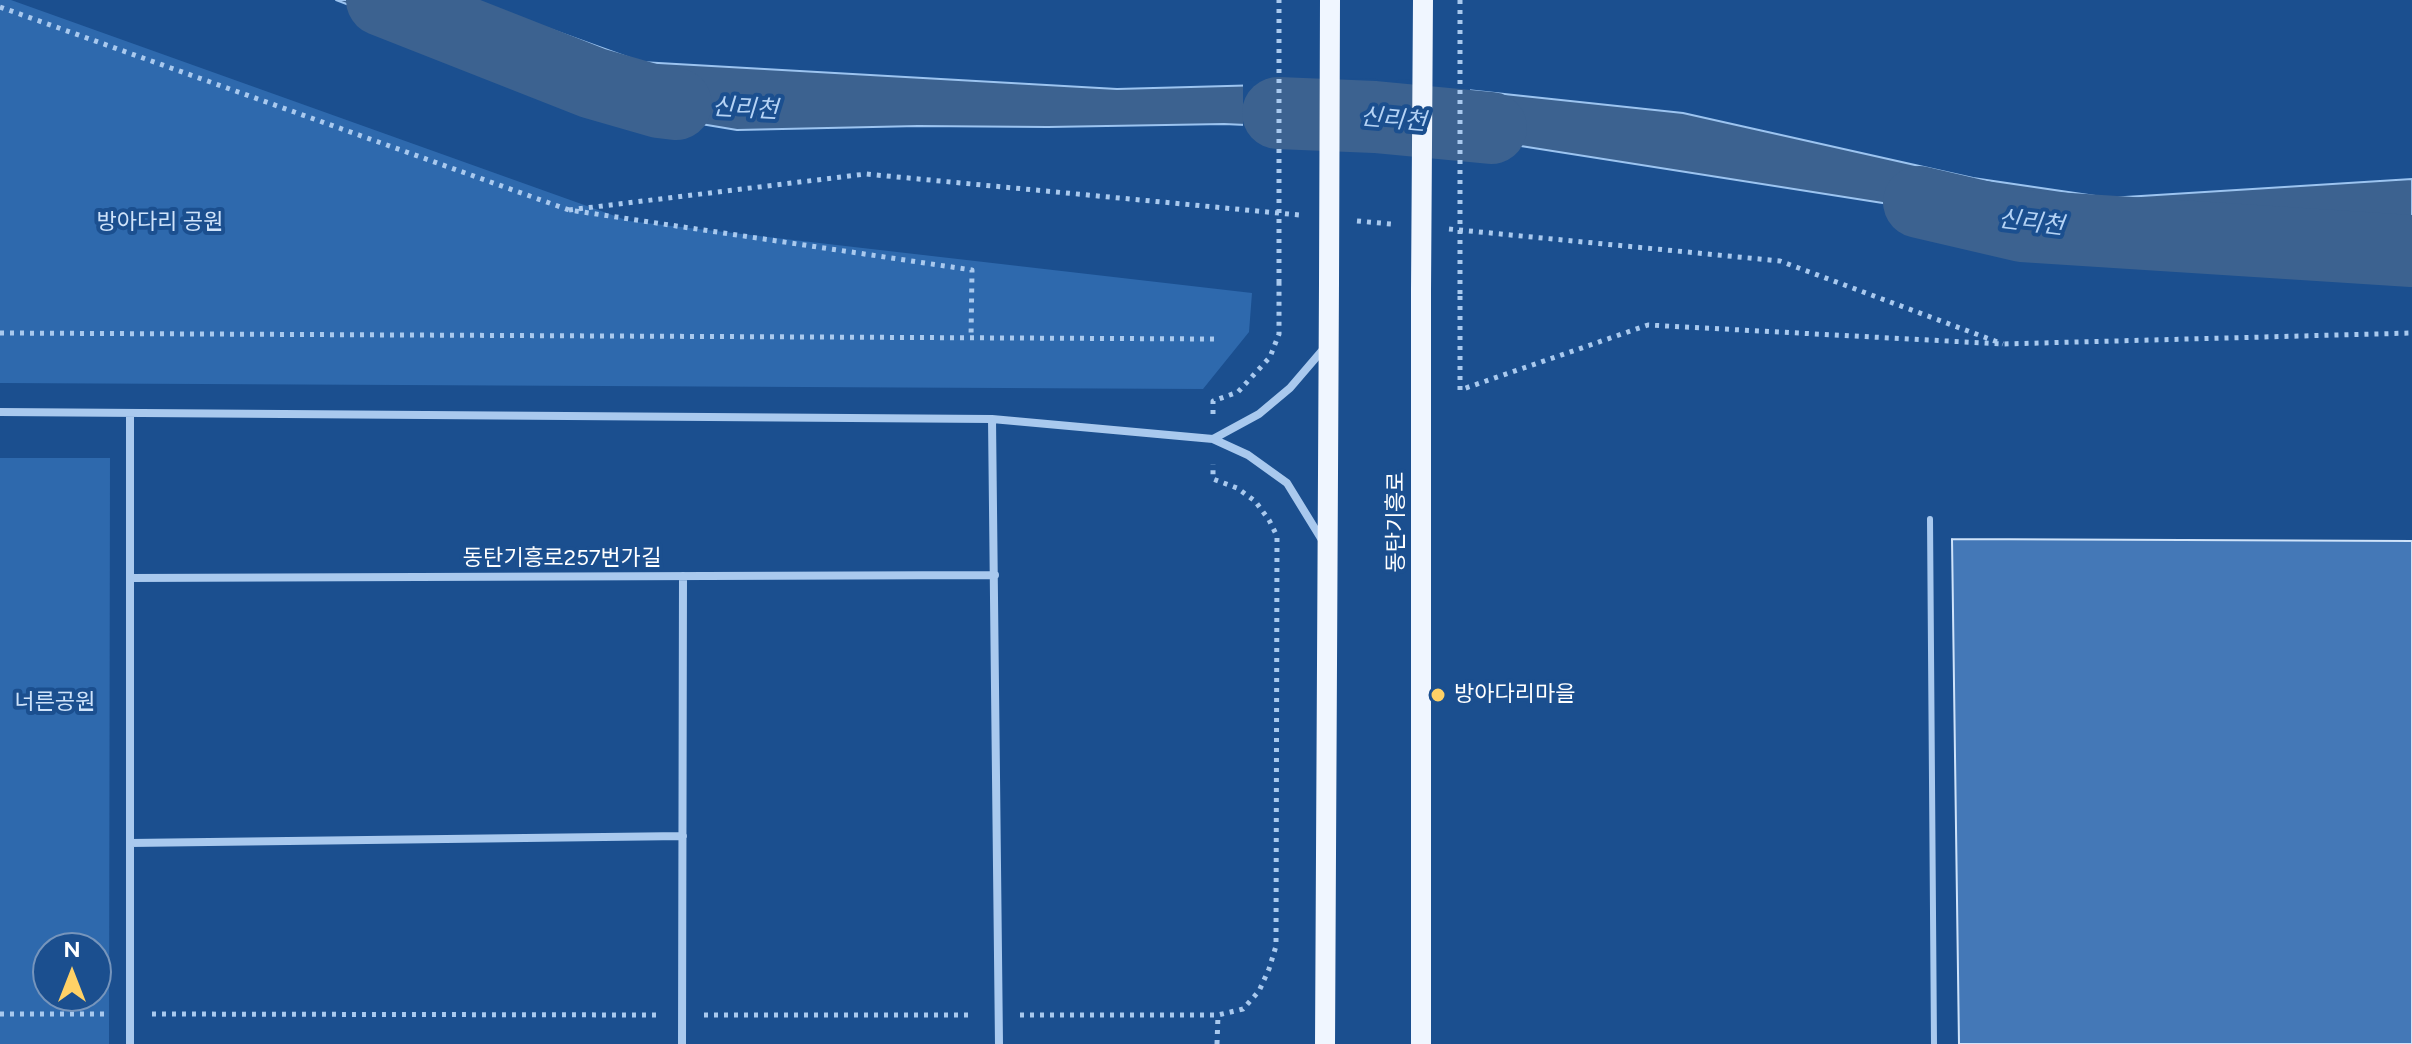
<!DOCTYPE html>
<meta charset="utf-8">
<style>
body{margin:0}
#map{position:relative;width:2412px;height:1044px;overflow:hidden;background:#1b4f8f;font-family:Figtree,sans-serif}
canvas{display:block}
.north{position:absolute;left:32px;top:932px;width:80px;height:80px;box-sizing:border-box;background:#1b4f8f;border:2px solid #7695bc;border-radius:50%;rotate:0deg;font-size:22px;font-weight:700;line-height:32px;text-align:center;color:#fff}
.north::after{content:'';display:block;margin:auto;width:28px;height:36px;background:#ffd166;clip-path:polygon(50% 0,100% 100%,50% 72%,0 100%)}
</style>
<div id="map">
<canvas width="2412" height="1044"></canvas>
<div class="north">N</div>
</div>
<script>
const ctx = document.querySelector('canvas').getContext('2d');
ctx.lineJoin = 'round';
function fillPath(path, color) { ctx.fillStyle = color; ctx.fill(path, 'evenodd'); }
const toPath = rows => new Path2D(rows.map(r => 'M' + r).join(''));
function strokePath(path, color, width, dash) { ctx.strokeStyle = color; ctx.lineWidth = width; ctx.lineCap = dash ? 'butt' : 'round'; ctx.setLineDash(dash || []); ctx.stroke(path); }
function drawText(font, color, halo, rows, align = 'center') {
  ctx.font = font + ' Figtree,"Noto Sans KR",sans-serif'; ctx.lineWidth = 8; ctx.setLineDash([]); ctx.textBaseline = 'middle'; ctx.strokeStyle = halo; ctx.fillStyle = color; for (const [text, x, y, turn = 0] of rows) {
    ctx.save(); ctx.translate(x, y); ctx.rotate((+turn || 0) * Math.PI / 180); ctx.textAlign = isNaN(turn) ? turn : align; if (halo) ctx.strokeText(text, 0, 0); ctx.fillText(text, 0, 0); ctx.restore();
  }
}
const green = toPath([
 [0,0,11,0,629,221,1252,293,1249,332,1203,389,0,383],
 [0,458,110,458,109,1044,0,1044],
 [48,948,96,948,96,996,48,996]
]);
const water = toPath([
 [336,0,469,0,641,62,1117,89,1374,82,1375,94,1401,83,1683,113,1973,178,2109,198,2412,179,2412,251,2016,224,1470,138,1397,130,1403,99,1376,95,1378,131,1224,124,1048,127,918,126,737,130,611,109,582,79,452,27,415,30,336,0]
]);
const pier = toPath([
 [1374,78,1378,80,1379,89,1401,79,1470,87,1470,142,1396,134,1387,101,1379,100,1382,131,1379,135,1243,129,1243,81]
]);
const river = toPath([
 [382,0,593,83,659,102,676,104],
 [1278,113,1375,117,1491,128],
 [1919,202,2022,226,2412,251]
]);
const building = toPath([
 [1952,539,2412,541,2412,1044,1959,1044,1952,539]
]);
const path = toPath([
 [0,7,569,210,972,270,971,338],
 [569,210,866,174,1299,215],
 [1357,221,1391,224],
 [1449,229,1780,261,2003,344],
 [1460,296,1460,390,1648,325,2003,344,2412,333],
 [0,333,1215,339],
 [1213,414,1213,401,1238,392,1270,357,1279,334,1279,283],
 [0,1014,106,1014],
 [152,1014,658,1015],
 [704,1015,974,1015],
 [1020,1015,1218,1015,1243,1009,1259,991,1269,969,1276,946,1277,536,1269,520,1255,501,1237,488,1213,479,1213,464],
 [1217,1044,1218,1015]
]);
const service = toPath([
 [1930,519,1934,1044]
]);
const minor = toPath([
 [0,412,992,419,1213,439],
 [130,413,130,1044],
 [992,419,999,1044],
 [1322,540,1287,483,1248,455,1213,439,1259,414,1290,388,1326,346],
 [130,578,995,575],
 [130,843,683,836],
 [682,1044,683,576]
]);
const primary = toPath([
 [1421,290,1421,1044],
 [1325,1044,1329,283]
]);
const pathBridge = toPath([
 [1460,0,1460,296],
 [1279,283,1279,0]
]);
const primaryBridge = toPath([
 [1329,283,1330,0],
 [1421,290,1423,0]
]);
const markers = [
 [1438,695,8,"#ffd166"]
];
const parkNames = [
 ["방아다리 공원",160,223],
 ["너른공원",55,703]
];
const streetNames = [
 ["동탄기흥로",1397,522,-90],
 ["동탄기흥로257번가길",562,559]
];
const poiNames = [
 ["방아다리마을",1454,695]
];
const waterNames = [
 ["신리천",745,109,3],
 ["신리천",1393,120,5],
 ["신리천",2031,223,7]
];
fillPath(green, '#2e69ad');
fillPath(water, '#3c6290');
strokePath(water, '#9cc4f0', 2);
fillPath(pier, '#1b4f8f');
strokePath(river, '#3c6290', 72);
fillPath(building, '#4478b7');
strokePath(building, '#cfe3fa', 2);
strokePath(path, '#a9c9ee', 5, [4, 6]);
strokePath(service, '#a9c9ee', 6);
strokePath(minor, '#a9c9ee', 8);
strokePath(primary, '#f0f6ff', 20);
strokePath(pathBridge, '#a9c9ee', 5, [4, 6]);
strokePath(primaryBridge, '#f0f6ff', 20);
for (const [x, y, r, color] of markers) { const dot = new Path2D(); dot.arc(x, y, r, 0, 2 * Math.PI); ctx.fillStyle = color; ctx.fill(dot); strokePath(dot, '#1b4f8f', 3); }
drawText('22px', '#cfe3fa', '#1b4f8f', parkNames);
drawText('22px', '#fff', '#1b4f8f', streetNames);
drawText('22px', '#fff', '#1b4f8f', poiNames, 'left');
drawText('italic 24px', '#b5d3f5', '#1b4f8f', waterNames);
</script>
